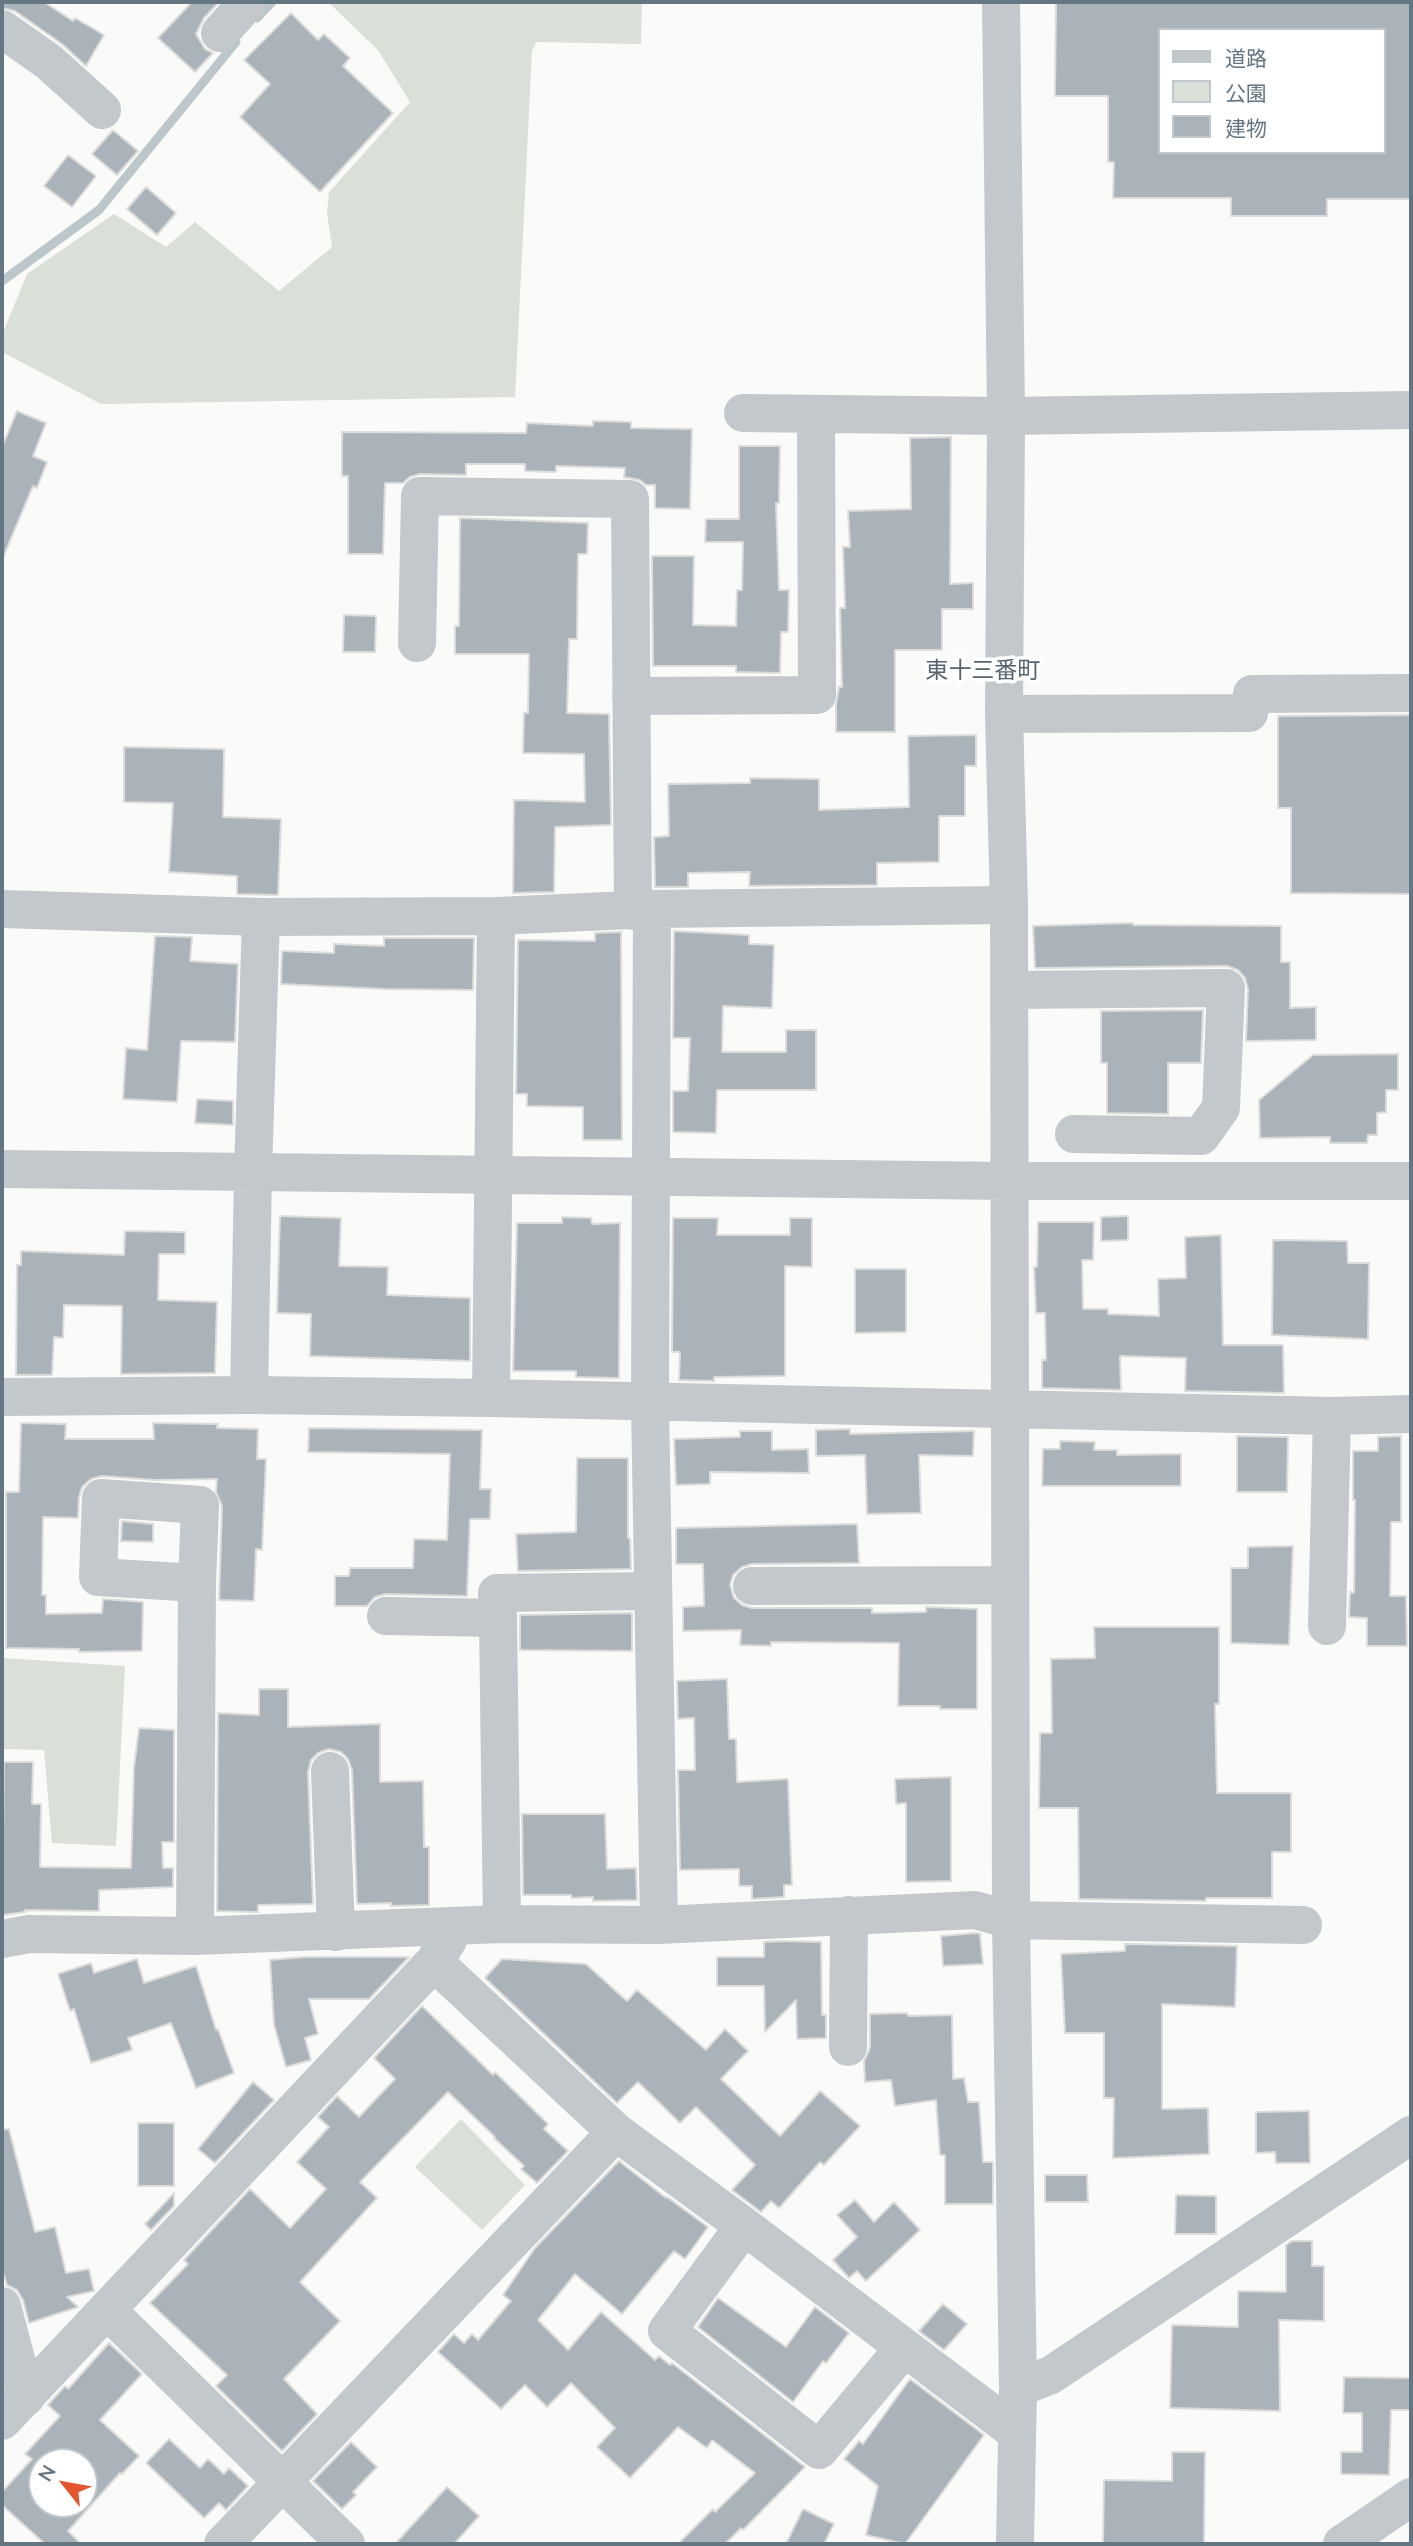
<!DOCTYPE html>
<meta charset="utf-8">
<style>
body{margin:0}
#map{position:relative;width:1413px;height:2546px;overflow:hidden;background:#fafaf8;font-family:Lato,"Noto Sans JP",sans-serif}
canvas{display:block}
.frame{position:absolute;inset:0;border:4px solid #657683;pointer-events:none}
.legend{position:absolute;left:1158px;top:28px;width:228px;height:126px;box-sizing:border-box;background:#fff;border:2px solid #c1c8cd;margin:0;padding:9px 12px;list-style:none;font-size:21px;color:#657683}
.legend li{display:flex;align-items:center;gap:14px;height:35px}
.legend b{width:35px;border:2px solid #c1c8cd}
.north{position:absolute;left:28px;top:2448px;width:70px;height:70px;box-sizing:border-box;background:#fff;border:2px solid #c1c8cd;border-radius:50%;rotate:301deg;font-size:19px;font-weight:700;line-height:28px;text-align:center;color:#657683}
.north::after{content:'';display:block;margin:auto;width:24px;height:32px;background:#e4572e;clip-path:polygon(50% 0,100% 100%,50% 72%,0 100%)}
</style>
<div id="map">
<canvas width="1413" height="2546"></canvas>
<div class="frame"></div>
<ul class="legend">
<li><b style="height:9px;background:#c3c8cc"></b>道路</li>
<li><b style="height:19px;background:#dadfd7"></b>公園</li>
<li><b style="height:19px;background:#aab3b9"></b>建物</li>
</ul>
<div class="north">N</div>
</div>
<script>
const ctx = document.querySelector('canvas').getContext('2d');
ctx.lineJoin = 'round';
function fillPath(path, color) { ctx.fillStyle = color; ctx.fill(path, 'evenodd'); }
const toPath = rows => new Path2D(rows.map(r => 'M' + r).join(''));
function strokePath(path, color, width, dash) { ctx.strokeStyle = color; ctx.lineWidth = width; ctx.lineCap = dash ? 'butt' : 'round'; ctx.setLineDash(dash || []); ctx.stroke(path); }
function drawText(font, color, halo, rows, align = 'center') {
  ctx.font = font + ' Lato,"Noto Sans JP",sans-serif'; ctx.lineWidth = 7; ctx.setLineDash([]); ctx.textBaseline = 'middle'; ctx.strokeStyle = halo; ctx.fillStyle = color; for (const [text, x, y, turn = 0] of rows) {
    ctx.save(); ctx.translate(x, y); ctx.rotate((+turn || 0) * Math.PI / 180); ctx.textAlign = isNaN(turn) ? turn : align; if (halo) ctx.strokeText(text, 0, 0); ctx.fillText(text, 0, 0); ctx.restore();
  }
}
const green = toPath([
 [328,2,642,2,641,44,536,42,532,51,515,397,101,404,2,352,2,335,27,274,114,214,166,247,195,222,279,291,332,247,327,213,329,192,410,102,378,50],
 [3,1658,125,1666,116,1846,52,1843,44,1750,2,1749],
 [461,2119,525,2185,482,2230,415,2167]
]);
const stream = toPath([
 [257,18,272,2],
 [2,281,99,210,236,42]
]);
const building = toPath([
 [2,2,44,2,73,21,75,18,104,35,86,66,62,44,15,11,2,8,2,2],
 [192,2,219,2,204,18,196,34,205,49,213,53,195,72,158,38,192,2],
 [1056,2,1411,2,1411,199,1327,199,1327,216,1231,216,1231,198,1113,198,1114,162,1108,162,1108,96,1055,96,1056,2],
 [1159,30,1383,30,1383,152,1159,152,1159,30],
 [291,13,318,40,324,34,350,58,343,66,393,113,320,192,240,117,270,84,244,60,291,13],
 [113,130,138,151,117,175,92,154,113,130],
 [68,155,96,176,72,207,44,186,68,155],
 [146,187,176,213,157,235,127,209,146,187],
 [17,411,46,423,33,456,47,462,37,488,33,486,2,560,2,447,17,411],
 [593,421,631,422,631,428,692,429,690,509,655,508,655,485,646,485,640,480,624,477,625,468,556,466,556,472,525,471,525,464,466,464,466,475,420,474,410,477,403,483,385,483,383,554,348,554,348,476,342,476,342,432,526,433,527,423,593,426,593,421],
 [951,437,950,584,973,583,973,609,942,609,942,650,895,650,895,732,836,732,836,705,839,687,842,687,840,608,845,608,843,547,850,547,848,511,911,509,910,438,951,437],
 [739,446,780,446,779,503,776,503,779,590,789,590,788,632,781,632,780,673,736,672,736,666,653,666,652,556,694,556,693,625,736,626,737,590,742,590,743,542,705,542,706,519,739,519,739,446],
 [460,518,588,523,587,554,578,554,577,639,569,639,567,713,609,714,611,825,555,827,554,892,513,893,514,800,585,802,584,754,523,753,524,713,528,713,529,654,455,654,455,626,459,626,460,518],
 [344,615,376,616,375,652,343,652,344,615],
 [1411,715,1411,894,1291,893,1291,808,1278,808,1278,716,1411,715],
 [976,735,976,766,965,766,965,816,939,816,939,862,877,863,877,885,749,886,750,872,688,873,688,887,655,887,654,837,669,836,668,784,750,783,750,778,819,779,819,810,909,807,908,736,976,735],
 [124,747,224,749,223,817,281,819,278,895,237,894,237,876,169,872,173,803,124,802,124,747],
 [1133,923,1133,925,1281,926,1281,962,1290,962,1290,1008,1316,1007,1316,1040,1246,1041,1248,989,1245,978,1238,970,1227,966,1035,968,1033,926,1133,923],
 [674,931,749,935,749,944,774,945,772,1008,723,1006,722,1052,786,1052,786,1030,816,1030,816,1090,717,1090,716,1133,673,1132,673,1091,688,1091,690,1038,673,1038,674,931],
 [621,932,622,1140,583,1140,583,1107,527,1106,527,1094,516,1094,518,940,595,941,595,933,621,932],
 [155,936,192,937,190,961,238,964,235,1042,181,1041,177,1102,123,1099,126,1048,147,1050,155,936],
 [384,938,474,938,473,990,384,989,281,984,282,951,334,953,334,944,384,946,384,938],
 [1203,1010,1201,1063,1168,1063,1168,1114,1107,1113,1107,1063,1101,1063,1101,1011,1203,1010],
 [1398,1054,1398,1090,1386,1090,1386,1112,1377,1113,1377,1135,1368,1135,1367,1143,1330,1143,1330,1137,1260,1138,1259,1100,1313,1055,1398,1054],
 [197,1099,233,1101,233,1125,195,1123,197,1099],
 [280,1216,341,1218,339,1266,388,1267,387,1295,470,1298,470,1361,310,1356,311,1314,277,1313,280,1216],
 [1128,1216,1128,1240,1101,1241,1101,1217,1128,1216],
 [562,1217,591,1218,592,1224,620,1223,619,1378,576,1377,576,1371,513,1371,517,1223,562,1223,562,1217],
 [673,1218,718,1218,717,1235,790,1235,790,1218,812,1218,812,1267,785,1266,785,1376,714,1377,714,1381,679,1380,680,1352,672,1352,673,1218],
 [1038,1222,1094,1222,1093,1260,1082,1260,1083,1309,1108,1309,1108,1314,1159,1316,1158,1279,1186,1278,1185,1237,1221,1235,1223,1345,1283,1345,1284,1393,1185,1391,1186,1358,1120,1356,1121,1390,1042,1388,1042,1360,1046,1360,1045,1313,1036,1313,1034,1267,1037,1267,1038,1222],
 [125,1231,185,1232,185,1254,159,1254,158,1300,217,1302,215,1373,121,1374,122,1306,64,1305,63,1338,54,1337,52,1375,16,1375,17,1265,21,1265,21,1251,124,1255,125,1231],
 [1273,1240,1347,1241,1348,1263,1369,1263,1368,1339,1272,1335,1273,1240],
 [855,1269,906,1269,906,1332,855,1333,855,1269],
 [21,1423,66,1424,65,1439,154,1439,153,1423,218,1424,217,1428,258,1429,257,1459,266,1459,262,1550,256,1549,254,1601,219,1600,222,1506,216,1492,217,1479,155,1480,102,1476,91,1479,82,1487,79,1497,78,1518,43,1517,42,1595,46,1595,46,1614,102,1613,103,1599,143,1602,142,1651,79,1652,79,1649,6,1648,6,1492,19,1492,21,1423],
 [309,1428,482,1430,480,1489,491,1489,490,1519,470,1519,467,1596,386,1594,375,1597,367,1606,335,1606,335,1576,349,1576,350,1568,413,1568,414,1539,447,1540,450,1454,308,1452,309,1428],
 [850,1429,850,1434,974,1431,973,1456,919,1455,921,1513,867,1514,865,1455,816,1456,816,1430,850,1429],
 [740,1431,772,1431,772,1450,808,1449,809,1473,710,1472,710,1484,676,1485,674,1439,740,1437,740,1431],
 [1237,1436,1288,1437,1287,1492,1237,1492,1237,1436],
 [1401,1436,1401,1522,1391,1522,1390,1596,1406,1596,1407,1646,1367,1646,1367,1618,1349,1617,1350,1592,1354,1593,1355,1500,1353,1500,1353,1451,1378,1451,1378,1437,1401,1436],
 [1060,1441,1095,1442,1094,1450,1117,1450,1117,1455,1181,1454,1181,1486,1042,1486,1043,1449,1060,1449,1060,1441],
 [577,1458,628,1458,628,1538,630,1538,631,1569,518,1571,516,1534,576,1532,577,1458],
 [122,1521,153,1524,153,1542,121,1541,122,1521],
 [857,1524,859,1563,752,1564,742,1567,733,1575,730,1585,734,1598,742,1605,752,1608,872,1608,872,1613,926,1612,926,1607,977,1609,977,1709,940,1709,940,1706,898,1706,899,1643,771,1642,771,1646,740,1645,741,1630,683,1631,683,1607,704,1606,703,1564,676,1564,676,1528,857,1524],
 [1293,1546,1289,1645,1231,1643,1231,1568,1248,1568,1248,1547,1293,1546],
 [632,1613,632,1651,520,1650,520,1615,632,1613],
 [1094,1627,1219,1627,1219,1704,1215,1704,1217,1793,1291,1793,1291,1852,1272,1852,1272,1898,1206,1898,1206,1901,1079,1899,1078,1808,1039,1808,1040,1733,1052,1733,1051,1659,1095,1658,1094,1627],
 [727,1679,729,1739,736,1739,737,1782,788,1779,792,1885,784,1885,784,1897,752,1899,752,1886,739,1886,739,1869,680,1870,678,1770,695,1770,694,1718,678,1719,677,1681,727,1679],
 [259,1689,288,1689,288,1727,380,1724,380,1782,423,1781,424,1847,429,1847,429,1905,391,1906,391,1903,357,1904,352,1770,348,1759,341,1752,329,1749,318,1753,311,1760,308,1772,313,1904,258,1905,258,1912,217,1911,218,1713,259,1715,259,1689],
 [139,1728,174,1730,174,1842,162,1842,163,1868,173,1868,173,1887,99,1890,99,1911,25,1910,25,1912,2,1915,4,1762,33,1762,32,1804,41,1804,40,1867,131,1868,134,1767,139,1728],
 [951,1777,951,1881,906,1882,906,1803,896,1804,895,1779,951,1777],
 [522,1814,605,1814,607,1869,636,1868,637,1900,593,1901,593,1897,572,1898,571,1895,523,1895,522,1814],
 [976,1933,980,1934,983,1964,943,1966,941,1936,976,1933],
 [786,1941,821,1942,822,2015,826,2015,826,2038,797,2039,796,2000,765,2032,764,1986,717,1986,717,1957,764,1957,764,1942,786,1941],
 [1125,1944,1237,1946,1235,2007,1162,2004,1162,2109,1208,2108,1209,2154,1113,2158,1114,2098,1104,2098,1104,2033,1065,2033,1061,1954,1125,1951,1125,1944],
 [304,1957,409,1957,369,1999,309,1999,318,2034,305,2038,311,2060,286,2067,274,2025,270,1960,304,1957],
 [137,1959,144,1983,196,1966,216,2030,218,2029,234,2073,196,2088,171,2023,128,2038,132,2050,91,2063,74,2009,70,2011,58,1974,91,1963,94,1973,137,1959],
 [502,1959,586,1964,627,2001,637,1990,706,2050,725,2029,748,2051,721,2079,780,2136,820,2091,860,2126,824,2165,820,2162,779,2208,771,2201,761,2212,732,2190,755,2165,696,2107,680,2123,638,2082,617,2103,485,1978,502,1959],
 [422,2006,493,2075,495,2072,548,2124,544,2129,568,2151,537,2183,521,2169,524,2166,494,2138,495,2137,448,2092,360,2182,377,2198,300,2282,340,2321,284,2379,317,2414,282,2451,216,2386,227,2375,150,2303,188,2264,184,2260,250,2189,290,2228,326,2189,297,2162,329,2127,318,2117,337,2096,359,2117,395,2079,374,2058,422,2006],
 [907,2013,908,2016,952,2015,953,2079,964,2078,968,2102,979,2102,983,2162,993,2162,993,2204,945,2204,945,2155,940,2155,936,2100,895,2106,891,2080,865,2082,864,2061,870,2048,870,2014,907,2013],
 [253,2082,274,2100,215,2163,198,2149,253,2082],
 [1309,2111,1310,2163,1276,2163,1275,2152,1256,2153,1256,2112,1309,2111],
 [138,2123,174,2123,174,2186,138,2186,138,2123],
 [9,2129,35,2232,55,2227,66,2273,89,2269,94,2291,67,2297,78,2307,29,2323,23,2300,17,2290,7,2285,2,2269,2,2130,9,2129],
 [619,2161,666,2198,667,2197,708,2227,685,2259,674,2251,622,2314,575,2274,538,2320,568,2350,601,2312,655,2360,659,2356,670,2365,672,2363,805,2467,743,2530,741,2528,725,2544,678,2544,713,2509,715,2512,755,2473,712,2440,707,2448,678,2427,630,2478,597,2447,615,2428,571,2383,547,2407,525,2385,501,2409,438,2352,454,2334,464,2343,472,2334,478,2340,511,2301,503,2295,535,2248,619,2161],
 [1045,2175,1087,2175,1088,2202,1045,2202,1045,2175],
 [174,2193,174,2206,151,2230,145,2224,174,2193],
 [1176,2195,1216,2196,1216,2234,1175,2234,1176,2195],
 [855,2200,874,2222,894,2202,920,2230,866,2281,857,2271,849,2278,833,2260,857,2237,837,2215,855,2200],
 [1292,2241,1312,2241,1312,2266,1324,2266,1324,2321,1279,2320,1280,2411,1170,2408,1172,2325,1238,2327,1238,2291,1286,2292,1286,2245,1292,2241],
 [718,2298,786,2347,815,2307,849,2333,826,2363,823,2361,793,2402,698,2327,718,2298],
 [943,2304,967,2324,944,2350,919,2331,943,2304],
 [109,2343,142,2374,100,2420,139,2456,122,2474,120,2473,68,2531,81,2544,45,2544,2,2505,2,2492,32,2459,25,2454,60,2416,48,2405,65,2386,68,2389,109,2343],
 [42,2462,84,2462,84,2504,42,2504,42,2462],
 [1344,2377,1411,2378,1411,2410,1391,2410,1389,2475,1341,2474,1341,2452,1362,2452,1362,2413,1343,2413,1344,2377],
 [910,2379,984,2435,905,2544,866,2535,878,2486,844,2459,859,2441,863,2444,910,2379],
 [169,2439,200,2468,208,2459,224,2474,229,2468,248,2486,226,2510,219,2503,204,2518,146,2463,169,2439],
 [351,2442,377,2467,353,2492,356,2495,342,2509,313,2481,351,2442],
 [1172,2452,1205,2452,1204,2544,1103,2544,1104,2480,1172,2481,1172,2452],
 [447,2487,479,2516,454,2544,395,2544,447,2487],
 [803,2509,834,2524,824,2544,786,2544,803,2509]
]);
const minor = toPath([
 [1001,2,1006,416,1004,714,1009,905,1011,1920,1018,2388,1015,2544],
 [2,29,49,62,102,110],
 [220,33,248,2],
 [743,413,1006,416,1411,410],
 [417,643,420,496,630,499,633,911],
 [631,696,817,695,816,414],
 [1004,714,1249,713,1252,694,1411,693],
 [2,909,261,917,496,916,652,909,1009,905],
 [652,909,650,1403,659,1925],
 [1009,990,1226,988,1221,1108,1201,1136,1074,1134],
 [2,1169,1009,1181,1411,1181],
 [249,1395,253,1173,261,917],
 [2,1397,249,1395,491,1398,1332,1416,1411,1414],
 [491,1398,496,916],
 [752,1586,1009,1585],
 [386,1616,498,1618,502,1924],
 [498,1618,497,1593,653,1591],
 [1327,1626,1332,1416],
 [330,1771,336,1932],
 [195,1936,197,1583,200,1505,101,1498,98,1577,197,1583],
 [2,1939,29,1934,195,1936,502,1924,659,1925,975,1910,1011,1920,1303,1925],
 [434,1962,616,2132,744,2226,1016,2432],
 [848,2047,849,1915],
 [744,2226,667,2331,819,2450,904,2348],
 [2,2306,26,2397],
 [108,2311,346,2544],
 [1018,2388,1051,2375,1411,2135],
 [2,2421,434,1962,448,1940],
 [223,2544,616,2132],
 [1342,2544,1411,2497]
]);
const quarterNames = [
 ["東十三番町",983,671]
];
fillPath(green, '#dadfd7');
strokePath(stream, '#bbc7cb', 9);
fillPath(building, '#aab3b9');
strokePath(building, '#dcdcda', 2);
strokePath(minor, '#c3c8cc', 38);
drawText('23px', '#57646e', '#fff', quarterNames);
</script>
